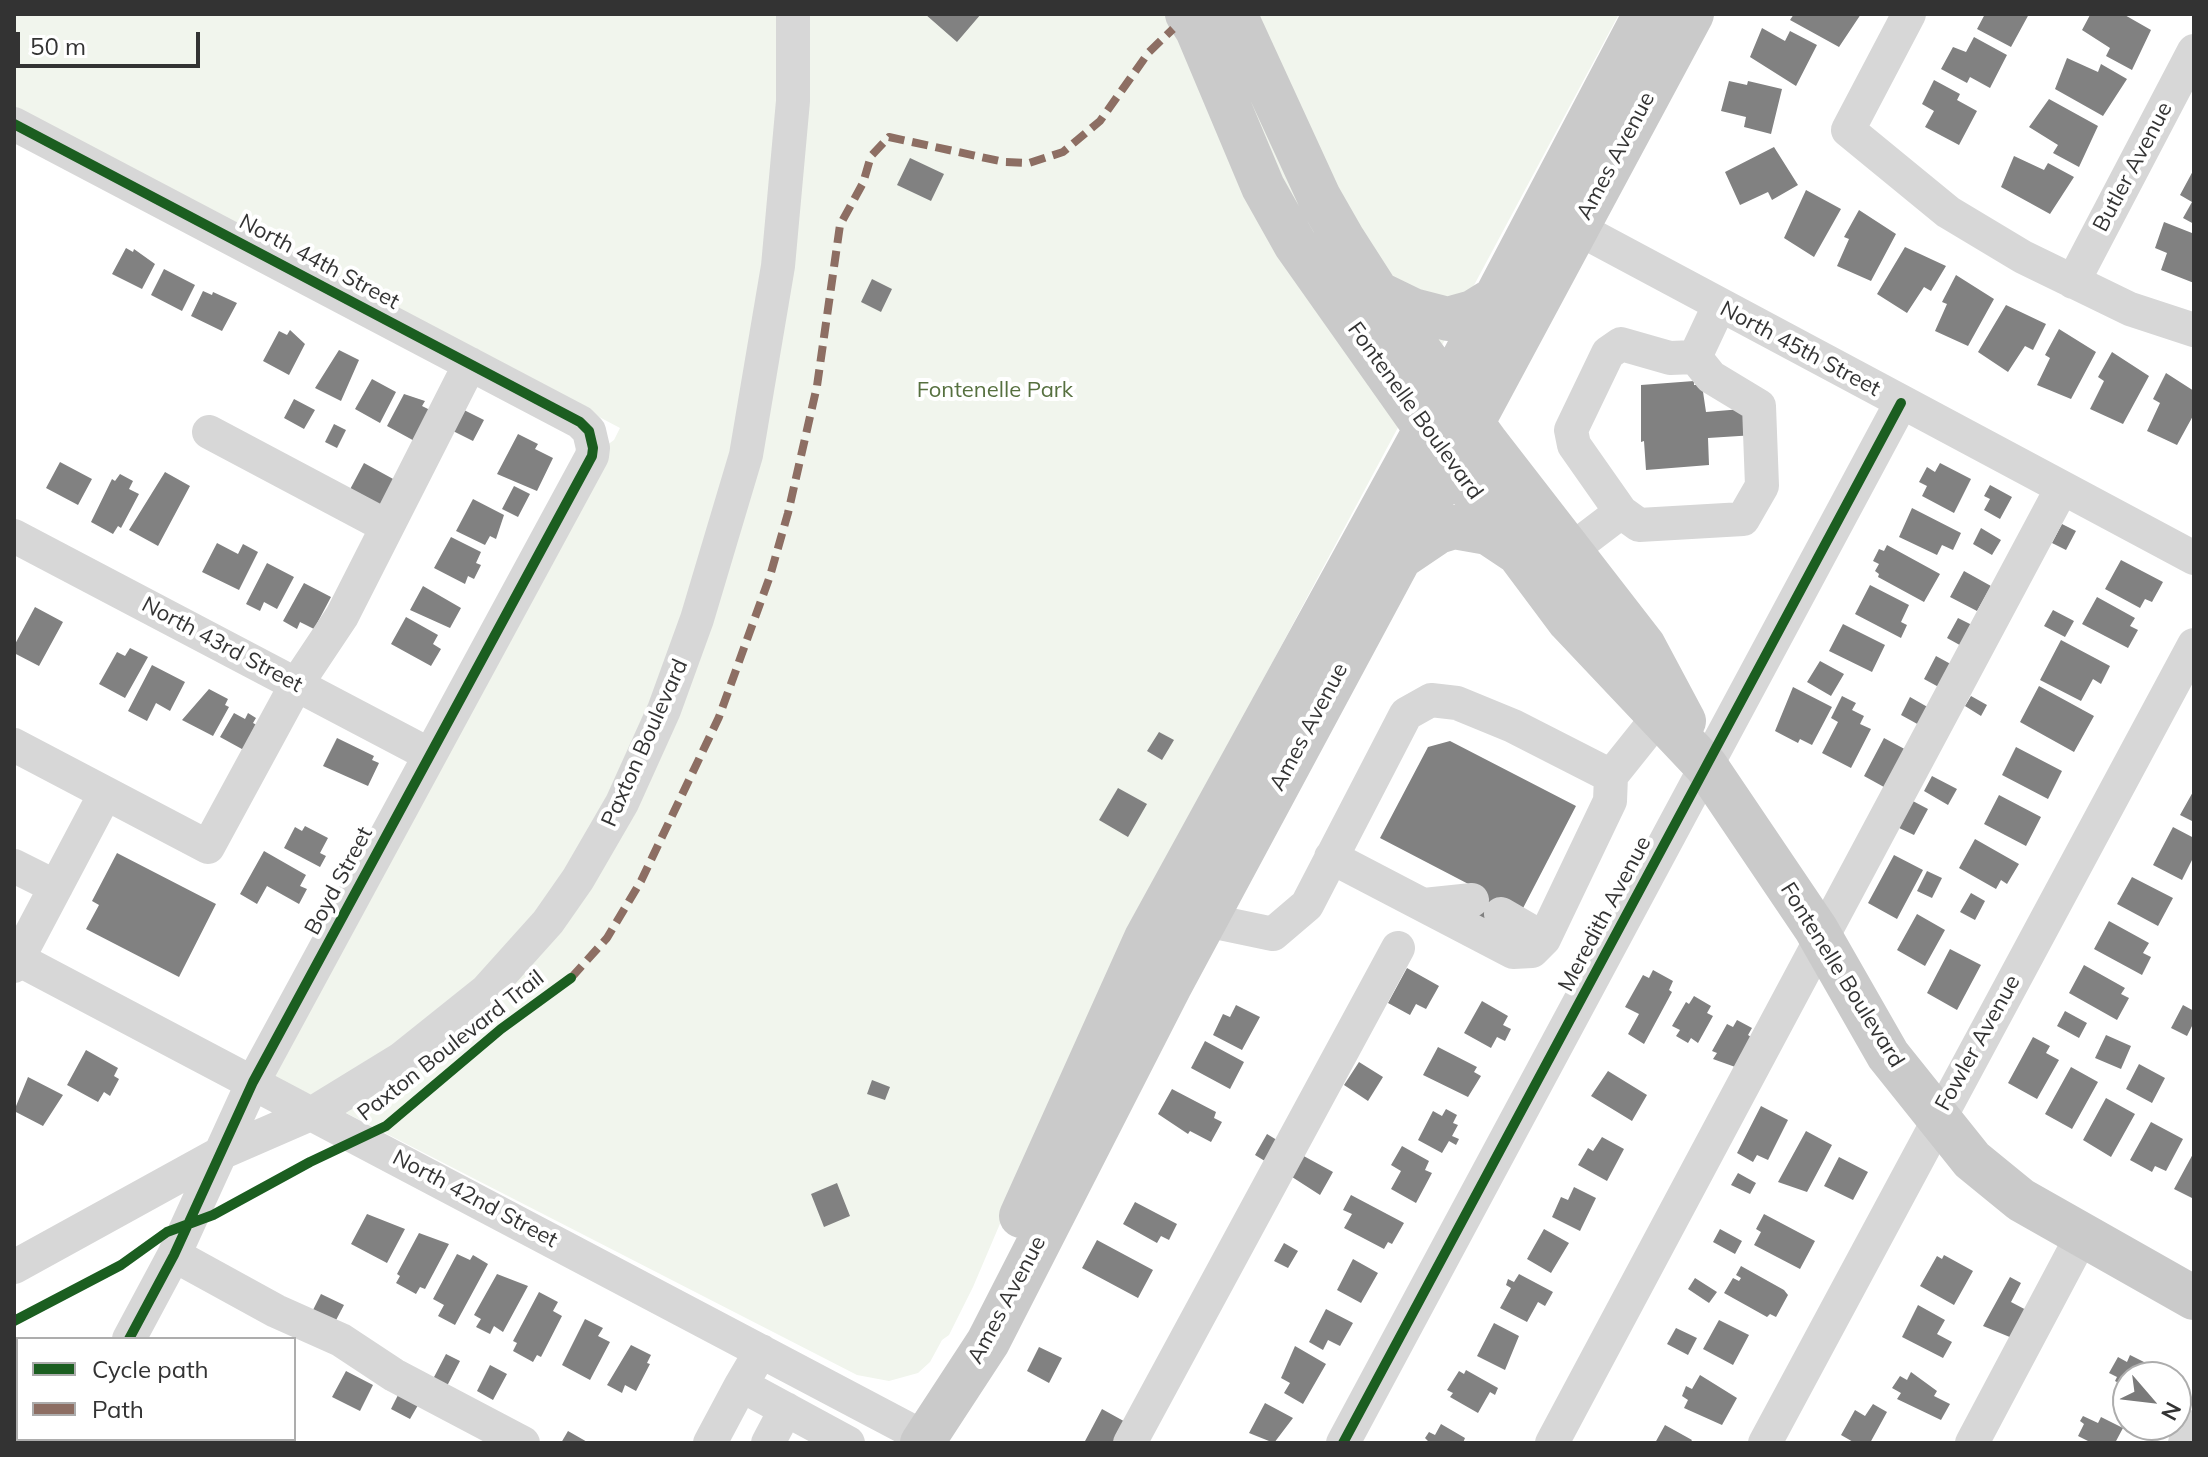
<!DOCTYPE html>
<style>
body{margin:0}
#map{position:relative;width:2208px;height:1457px;overflow:hidden;background:#fff;font-family:Mulish,sans-serif}
canvas{display:block}
.frame{position:absolute;inset:0;border:16px solid #333;pointer-events:none}
.legend{position:absolute;left:16px;top:1337px;width:280px;height:104px;box-sizing:border-box;background:#fff;border:2px solid #adadad;margin:0;padding:10px 14px;list-style:none;font-size:24px;color:#333}
.legend li{display:flex;align-items:center;gap:16px;height:40px}
.legend b{width:40px;border:2px solid #adadad}
.north{position:absolute;left:2112px;top:1361px;width:80px;height:80px;box-sizing:border-box;background:#fff;border:2px solid #adadad;border-radius:50%;rotate:118deg;font-size:22px;font-weight:700;line-height:32px;text-align:center;color:#333}
.north::after{content:'';display:block;margin:auto;width:28px;height:36px;background:#7a7a7a;clip-path:polygon(50% 0,100% 100%,50% 72%,0 100%)}
.scale{position:absolute;left:16px;top:32px;width:184px;height:36px;box-sizing:border-box;border:4px solid #333;border-top:0;padding-left:10px;font-size:24px;line-height:28px;white-space:nowrap;color:#333;-webkit-text-stroke:6px #fff;paint-order:stroke}
</style>
<div id="map">
<canvas width="2208" height="1457"></canvas>
<div class="frame"></div>
<ul class="legend">
<li><b style="height:10px;background:#1b5e20"></b>Cycle path</li>
<li><b style="height:10px;background:#8d6e63"></b>Path</li>
</ul>
<div class="north">N</div>
<div class="scale">50 m</div>
</div>
<script>
const ctx = document.querySelector('canvas').getContext('2d');
ctx.lineJoin = 'round';
function fillPath(path, color) { ctx.fillStyle = color; ctx.fill(path, 'evenodd'); }
const toPath = rows => new Path2D(rows.map(r => 'M' + r).join(''));
function strokePath(path, color, width, dash) { ctx.strokeStyle = color; ctx.lineWidth = width; ctx.lineCap = dash ? 'butt' : 'round'; ctx.setLineDash(dash || []); ctx.stroke(path); }
function drawText(font, color, halo, rows, align = 'center') {
  ctx.font = font + ' Mulish,sans-serif'; ctx.lineWidth = 8; ctx.setLineDash([]); ctx.textBaseline = 'middle'; ctx.strokeStyle = halo; ctx.fillStyle = color; for (const [text, x, y, turn = 0] of rows) {
    ctx.save(); ctx.translate(x, y); ctx.rotate((+turn || 0) * Math.PI / 180); ctx.textAlign = isNaN(turn) ? turn : align; if (halo) ctx.strokeText(text, 0, 0); ctx.fillText(text, 0, 0); ctx.restore();
  }
}
const green = toPath([
 [14,14,1619,14,1109,968,973,1287,949,1335,942,1340,930,1362,918,1373,889,1381,857,1375,272,1075,603,448,614,440,620,428,14,107]
]);
const building = toPath([
 [925,14,981,14,957,42],
 [1794,14,1861,14,1839,47,1790,20],
 [1985,14,2029,14,2011,47,1977,29],
 [2095,14,2123,14,2151,30,2132,70,2106,56,2110,48,2082,30,2090,15],
 [1762,28,1785,41,1790,31,1817,45,1796,86,1750,57],
 [1974,37,2007,55,1990,88,1970,77,1967,83,1941,69,1953,47,1966,52],
 [2067,58,2098,72,2101,64,2127,79,2103,116,2055,89],
 [1934,80,1960,94,1957,100,1977,111,1959,145,1925,127,1934,111,1922,104],
 [1729,81,1747,85,1748,81,1782,89,1771,134,1744,127,1746,117,1721,111],
 [2049,99,2098,126,2079,167,2053,153,2058,145,2029,127],
 [1774,147,1798,185,1772,200,1768,192,1740,205,1725,172],
 [2014,156,2044,170,2048,163,2074,177,2050,214,2001,187],
 [910,158,944,174,931,201,897,185],
 [2194,169,2194,224,2183,218,2192,202,2180,195],
 [1806,190,1841,209,1814,257,1784,238],
 [1859,210,1896,234,1871,281,1837,266,1849,239,1844,237],
 [2164,222,2192,233,2194,283,2161,270,2167,253,2155,248],
 [1905,247,1946,266,1931,291,1924,287,1907,313,1877,294],
 [126,248,133,252,134,249,155,264,142,289,112,274],
 [164,269,195,285,182,311,151,295],
 [1956,275,1994,299,1968,346,1935,331,1947,304,1942,302],
 [872,279,892,289,881,312,861,302],
 [203,291,212,295,213,292,237,303,222,331,191,316],
 [2006,305,2046,324,2033,350,2025,346,2008,372,1978,352],
 [2059,329,2096,352,2071,399,2037,385,2050,358,2045,355],
 [290,330,305,344,289,375,263,361,279,331,287,335],
 [339,350,359,360,341,401,315,388],
 [2112,352,2149,376,2123,424,2090,409,2104,381,2098,377],
 [2166,373,2194,391,2194,414,2177,445,2147,431,2160,403,2153,399],
 [372,379,396,392,380,423,355,409],
 [1694,381,1694,385,1702,385,1706,412,1754,408,1755,435,1708,438,1709,465,1646,470,1644,441,1641,442,1641,385],
 [404,394,425,401,422,406,436,413,420,444,387,426],
 [294,399,315,410,304,429,284,418],
 [460,408,484,420,473,441,449,429],
 [334,424,346,430,337,448,325,442],
 [518,434,538,444,535,449,553,458,537,491,497,474],
 [60,462,92,479,78,505,46,488],
 [364,463,395,480,378,512,347,495],
 [1940,463,1971,479,1954,513,1922,496,1927,486,1919,482,1927,467,1935,472],
 [165,472,190,486,158,546,129,530],
 [120,474,133,481,129,489,139,494,121,528,118,526,113,534,91,522,112,479,115,481],
 [1990,485,2012,497,2000,519,1984,510,1990,499,1984,496],
 [514,486,530,494,518,517,502,509],
 [473,499,504,515,496,539,490,536,485,545,456,531],
 [1912,508,1961,533,1953,550,1942,545,1937,555,1899,537],
 [2062,524,2076,531,2066,550,2052,543],
 [1981,528,2001,540,1992,555,1973,544],
 [451,537,481,552,476,563,481,565,474,579,468,576,465,584,434,568],
 [217,543,238,554,243,544,258,552,239,590,202,572],
 [1887,545,1940,574,1924,602,1878,577,1879,574,1875,571,1879,564,1873,561,1879,549,1884,551],
 [2121,560,2163,582,2152,602,2145,599,2140,608,2105,589],
 [267,563,294,577,277,609,264,602,260,611,246,604],
 [1964,571,1991,586,1977,611,1950,597],
 [304,583,331,597,314,629,300,622,297,629,283,621],
 [1870,585,1909,605,1901,622,1907,625,1901,638,1855,614],
 [423,586,461,608,450,628,410,610],
 [2097,597,2135,618,2130,626,2138,630,2128,648,2082,624],
 [35,607,63,622,39,666,14,653,14,646],
 [2053,610,2074,621,2065,637,2044,626],
 [406,617,438,635,433,644,441,649,431,666,391,644],
 [1958,618,1978,628,1967,649,1947,638],
 [1843,624,1885,645,1872,672,1829,651],
 [2061,640,2110,666,2101,684,2093,679,2081,701,2040,680],
 [130,648,148,657,125,698,99,684,117,652,125,656],
 [1936,656,1958,668,1946,691,1924,679],
 [1820,661,1844,674,1831,696,1807,682],
 [152,665,185,682,170,711,156,703,147,721,128,711],
 [2039,686,2094,716,2074,752,2020,722],
 [1793,687,1832,707,1812,745,1800,739,1798,743,1775,731],
 [209,689,228,699,225,705,229,707,213,736,182,720],
 [1842,696,1856,703,1852,710,1864,716,1860,724,1871,729,1851,768,1822,753,1838,722,1831,718],
 [1971,696,1987,705,1981,716,1965,706],
 [1910,697,1931,709,1921,726,1901,715],
 [234,713,245,719,248,713,256,718,253,723,264,729,251,754,220,737],
 [1159,732,1174,740,1162,760,1147,751],
 [337,738,374,756,372,760,379,763,368,786,323,766],
 [1884,738,1912,753,1893,792,1864,776],
 [1450,741,1576,806,1521,912,1495,925,1467,909,1478,889,1380,838,1428,747],
 [2016,747,2062,771,2048,799,2002,775],
 [1932,776,1957,789,1948,805,1924,791],
 [1118,788,1147,804,1128,837,1099,820],
 [2194,790,2194,822,2180,815],
 [1999,795,2041,817,2026,846,1984,824],
 [1909,799,1928,809,1914,835,1895,826],
 [305,826,328,838,320,853,326,856,320,867,284,848,295,827,302,831],
 [2173,827,2194,838,2194,856,2182,880,2153,865],
 [1975,839,2019,864,2007,884,2001,880,1996,889,1959,868],
 [264,851,306,875,300,886,307,889,299,904,267,886,257,904,240,894],
 [117,853,216,904,179,977,86,929,99,905,92,901],
 [1894,855,1923,870,1897,919,1868,903],
 [1927,871,1942,878,1932,898,1917,891],
 [2132,877,2173,898,2158,926,2117,904],
 [1971,893,1985,901,1975,920,1960,912],
 [1917,914,1945,930,1925,966,1897,950],
 [2109,921,2149,943,2143,953,2151,957,2142,975,2094,949],
 [1950,949,1981,965,1957,1010,1927,993],
 [2084,965,2125,988,2121,994,2129,998,2117,1020,2069,993],
 [1407,968,1439,986,1426,1009,1416,1004,1410,1015,1388,1003],
 [1653,970,1673,981,1669,990,1672,992,1644,1044,1628,1034,1639,1014,1625,1007,1643,975,1649,978],
 [1694,996,1711,1006,1707,1013,1713,1016,1698,1043,1691,1038,1688,1043,1676,1036,1680,1030,1672,1026,1686,1002,1689,1004],
 [1482,1001,1508,1016,1503,1025,1511,1029,1505,1041,1497,1037,1491,1048,1464,1033],
 [1236,1005,1260,1017,1242,1050,1213,1035,1223,1014,1230,1017],
 [2183,1005,2194,1011,2194,1022,2187,1036,2171,1028],
 [2065,1011,2087,1023,2079,1038,2057,1026],
 [1737,1020,1752,1028,1748,1035,1754,1039,1738,1068,1713,1059,1717,1053,1712,1051,1727,1024,1733,1027],
 [2106,1035,2131,1046,2121,1069,2095,1058],
 [2033,1037,2050,1046,2046,1053,2059,1060,2037,1099,2008,1083],
 [1205,1041,1244,1062,1230,1089,1191,1068],
 [1438,1047,1477,1067,1474,1072,1481,1076,1468,1097,1423,1075],
 [86,1050,118,1068,114,1076,119,1079,110,1096,104,1092,98,1102,67,1085],
 [1359,1062,1383,1077,1368,1101,1344,1085],
 [2139,1064,2165,1078,2152,1103,2126,1089],
 [2071,1067,2098,1082,2072,1129,2045,1114],
 [1608,1071,1647,1095,1632,1121,1591,1096],
 [28,1077,63,1095,43,1126,14,1111],
 [872,1080,890,1087,885,1100,867,1094],
 [1172,1089,1216,1112,1214,1118,1222,1122,1211,1142,1190,1131,1188,1134,1158,1114],
 [2106,1098,2135,1114,2111,1157,2083,1140],
 [1761,1106,1788,1120,1768,1160,1757,1155,1753,1162,1737,1153],
 [1446,1109,1457,1115,1453,1123,1458,1125,1452,1136,1459,1139,1456,1145,1449,1141,1442,1153,1418,1140,1433,1111,1442,1116],
 [2151,1122,2183,1139,2166,1171,2155,1166,2152,1172,2130,1160],
 [1806,1131,1832,1145,1807,1192,1778,1182],
 [1267,1134,1285,1145,1273,1166,1255,1155],
 [1602,1137,1624,1149,1607,1181,1578,1165,1588,1148,1593,1151],
 [1402,1146,1429,1161,1425,1170,1432,1173,1416,1203,1391,1189,1401,1171,1391,1165],
 [2194,1152,2194,1199,2174,1189],
 [1300,1154,1333,1172,1320,1195,1289,1175],
 [1839,1157,1868,1172,1853,1200,1824,1186],
 [1738,1173,1756,1183,1750,1194,1731,1185],
 [837,1183,850,1216,824,1227,811,1194],
 [1574,1187,1596,1198,1580,1231,1552,1217,1561,1197,1568,1200],
 [1351,1195,1404,1223,1392,1244,1388,1242,1384,1249,1344,1228,1352,1214,1343,1210],
 [1135,1202,1177,1224,1169,1240,1161,1236,1157,1243,1123,1224],
 [367,1214,405,1229,387,1263,351,1244],
 [1764,1214,1815,1241,1800,1269,1754,1245,1761,1232,1756,1229],
 [1544,1229,1569,1243,1551,1273,1527,1259],
 [1720,1229,1742,1241,1735,1254,1713,1242],
 [419,1233,449,1244,425,1289,420,1287,416,1294,396,1283,400,1276,397,1274],
 [1097,1240,1153,1270,1138,1298,1082,1268],
 [1284,1243,1298,1251,1288,1268,1274,1261],
 [457,1254,470,1260,473,1255,488,1264,455,1325,438,1316,444,1305,433,1299],
 [1944,1255,1973,1271,1954,1305,1920,1286,1937,1256,1942,1259],
 [1353,1259,1378,1273,1361,1303,1337,1290],
 [1741,1266,1784,1290,1788,1295,1776,1317,1770,1314,1767,1317,1724,1293,1733,1278,1739,1281,1741,1278,1736,1275],
 [497,1274,528,1286,503,1332,494,1326,490,1334,476,1327,481,1319,474,1315],
 [1519,1274,1553,1292,1545,1306,1538,1302,1527,1322,1500,1308,1511,1288,1506,1285,1508,1279,1514,1282],
 [2010,1277,2021,1283,2011,1302,2032,1313,2017,1340,1983,1326],
 [1695,1278,1717,1292,1709,1303,1688,1289],
 [539,1292,558,1302,553,1311,562,1316,541,1357,537,1355,533,1362,513,1351,517,1343,513,1341],
 [321,1294,344,1305,334,1324,312,1312],
 [1918,1305,1945,1320,1937,1334,1952,1342,1943,1358,1902,1337],
 [1326,1309,1353,1323,1340,1346,1328,1340,1323,1350,1309,1342],
 [585,1319,603,1328,598,1336,610,1342,590,1380,562,1365],
 [1719,1320,1749,1335,1733,1365,1703,1349],
 [1494,1323,1519,1336,1505,1370,1477,1356],
 [1676,1328,1697,1338,1688,1355,1667,1344],
 [631,1345,651,1355,647,1363,650,1364,636,1391,625,1385,622,1393,607,1385],
 [1295,1346,1326,1364,1303,1404,1284,1393,1290,1383,1281,1378],
 [1039,1347,1062,1358,1049,1383,1027,1371],
 [446,1354,460,1361,447,1386,433,1379],
 [2130,1355,2160,1370,2157,1377,2128,1377,2128,1388,2115,1381,2117,1377,2109,1373,2118,1357,2127,1362],
 [490,1365,507,1374,493,1400,477,1391],
 [1466,1370,1498,1388,1495,1395,1490,1392,1478,1413,1450,1397,1453,1393,1447,1390,1459,1371,1464,1374],
 [346,1371,373,1385,360,1411,332,1397],
 [1911,1372,1937,1391,1934,1396,1950,1404,1941,1420,1897,1399,1901,1393,1892,1388,1900,1376,1907,1380],
 [1700,1375,1737,1398,1722,1425,1684,1408,1688,1400,1682,1396,1686,1386,1692,1389],
 [401,1389,421,1400,410,1419,391,1409],
 [1265,1403,1293,1418,1274,1443,1249,1433],
 [1873,1404,1887,1412,1870,1443,1855,1443,1841,1435,1855,1410,1865,1416],
 [1102,1409,1129,1424,1119,1443,1084,1443],
 [2083,1416,2098,1423,2101,1417,2123,1428,2115,1443,2092,1443,2078,1436,2084,1424,2080,1421],
 [1441,1424,1465,1438,1463,1443,1430,1443,1425,1438,1429,1432,1435,1435],
 [1665,1425,1692,1440,1690,1443,1655,1443],
 [568,1431,589,1443,561,1443]
]);
const minor = toPath([
 [1909,14,1848,130,1948,212,2023,257,2130,309,2194,330],
 [14,124,580,422,589,431,593,448,592,456,253,1082,174,1255,129,1339],
 [1577,228,2194,558],
 [2073,282,2194,51],
 [209,432,386,526],
 [1621,512,1639,525,1743,519,1762,486,1759,406,1711,377,1695,357],
 [14,536,430,755],
 [1571,550,1621,512,1574,445,1571,430,1608,353,1621,344,1670,358,1695,357,1719,306],
 [14,745,208,847,296,685,342,616,470,364],
 [1331,857,1513,952,1532,951,1544,939,1610,801,1611,776],
 [14,866,56,887],
 [1424,905,1472,900],
 [1185,907,1206,920,1273,934,1307,905,1406,714,1431,700,1457,703,1513,726,1611,776,1659,716],
 [1501,914,1544,939],
 [14,957,925,1438],
 [14,966,105,794],
 [174,1255,276,1311,341,1340,394,1375,523,1443],
 [14,1267,221,1153,313,1113,401,1059,486,991,548,922,578,879,622,803,664,710,697,619,746,455,778,266,793,101,793,14],
 [761,1351,741,1385,848,1443],
 [14,1384,18,1386],
 [117,1439,125,1443],
 [76,1443,78,1439],
 [710,1443,741,1385],
 [768,1443,786,1409],
 [1130,1443,1398,948],
 [1343,1443,1901,403],
 [1552,1443,2062,488],
 [1765,1443,2194,645],
 [1972,1443,2082,1236],
 [2185,1443,2194,1427]
]);
const major = toPath([
 [1187,14,1197,30,1263,187,1295,244,1425,428,1569,621,1706,766,1816,929,1888,1055,1972,1160,2021,1200,2194,1298],
 [1235,14,1319,197,1343,239,1377,292,1486,442,1644,646,1684,721],
 [1378,293,1413,310,1448,319,1473,312,1494,299],
 [1401,557,1438,532,1454,527,1488,533,1515,551],
 [1021,1216,1146,938,1448,388,1645,14],
 [922,1443,988,1342,1170,986,1692,14]
]);
const quiet = toPath([
 [571,978,607,938,641,881,719,717,770,576,788,513,817,386,840,225,863,183,871,156,889,137,1004,162,1029,163,1063,152,1100,121,1149,52,1173,29]
]);
const cycleway = toPath([
 [14,124,580,422,589,431,593,448,592,456,253,1082,174,1255,129,1339],
 [14,1321,121,1265,167,1232,213,1215,310,1162,386,1126,501,1029,571,978],
 [1343,1443,1901,403]
]);
const streetNames = [
 ["Ames Avenue",1616,156,-62],
 ["Butler Avenue",2133,167,-62],
 ["North 44th Street",319,262,28],
 ["North 45th Street",1800,349,28],
 ["Fontenelle Boulevard",1415,411,54],
 ["North 43rd Street",222,645,28],
 ["Ames Avenue",1309,727,-62],
 ["Paxton Boulevard",645,743,-66],
 ["Boyd Street",339,881,-62],
 ["Meredith Avenue",1605,914,-62],
 ["Fontenelle Boulevard",1842,975,58],
 ["Fowler Avenue",1978,1043,-61],
 ["Paxton Boulevard Trail",451,1046,-38],
 ["North 42nd Street",475,1199,28],
 ["Ames Avenue",1007,1300,-62]
];
const parkNames = [
 ["Fontenelle Park",995,390]
];
fillPath(green, '#f1f5ed');
fillPath(building, '#818181');
strokePath(minor, '#d7d7d7', 34);
strokePath(major, '#cacaca', 44);
strokePath(quiet, '#8d6e63', 8, [16, 8]);
strokePath(cycleway, '#1b5e20', 10);
drawText('22px', '#333', '#fff', streetNames);
drawText('22px', '#56703f', '#fff', parkNames);
</script>
